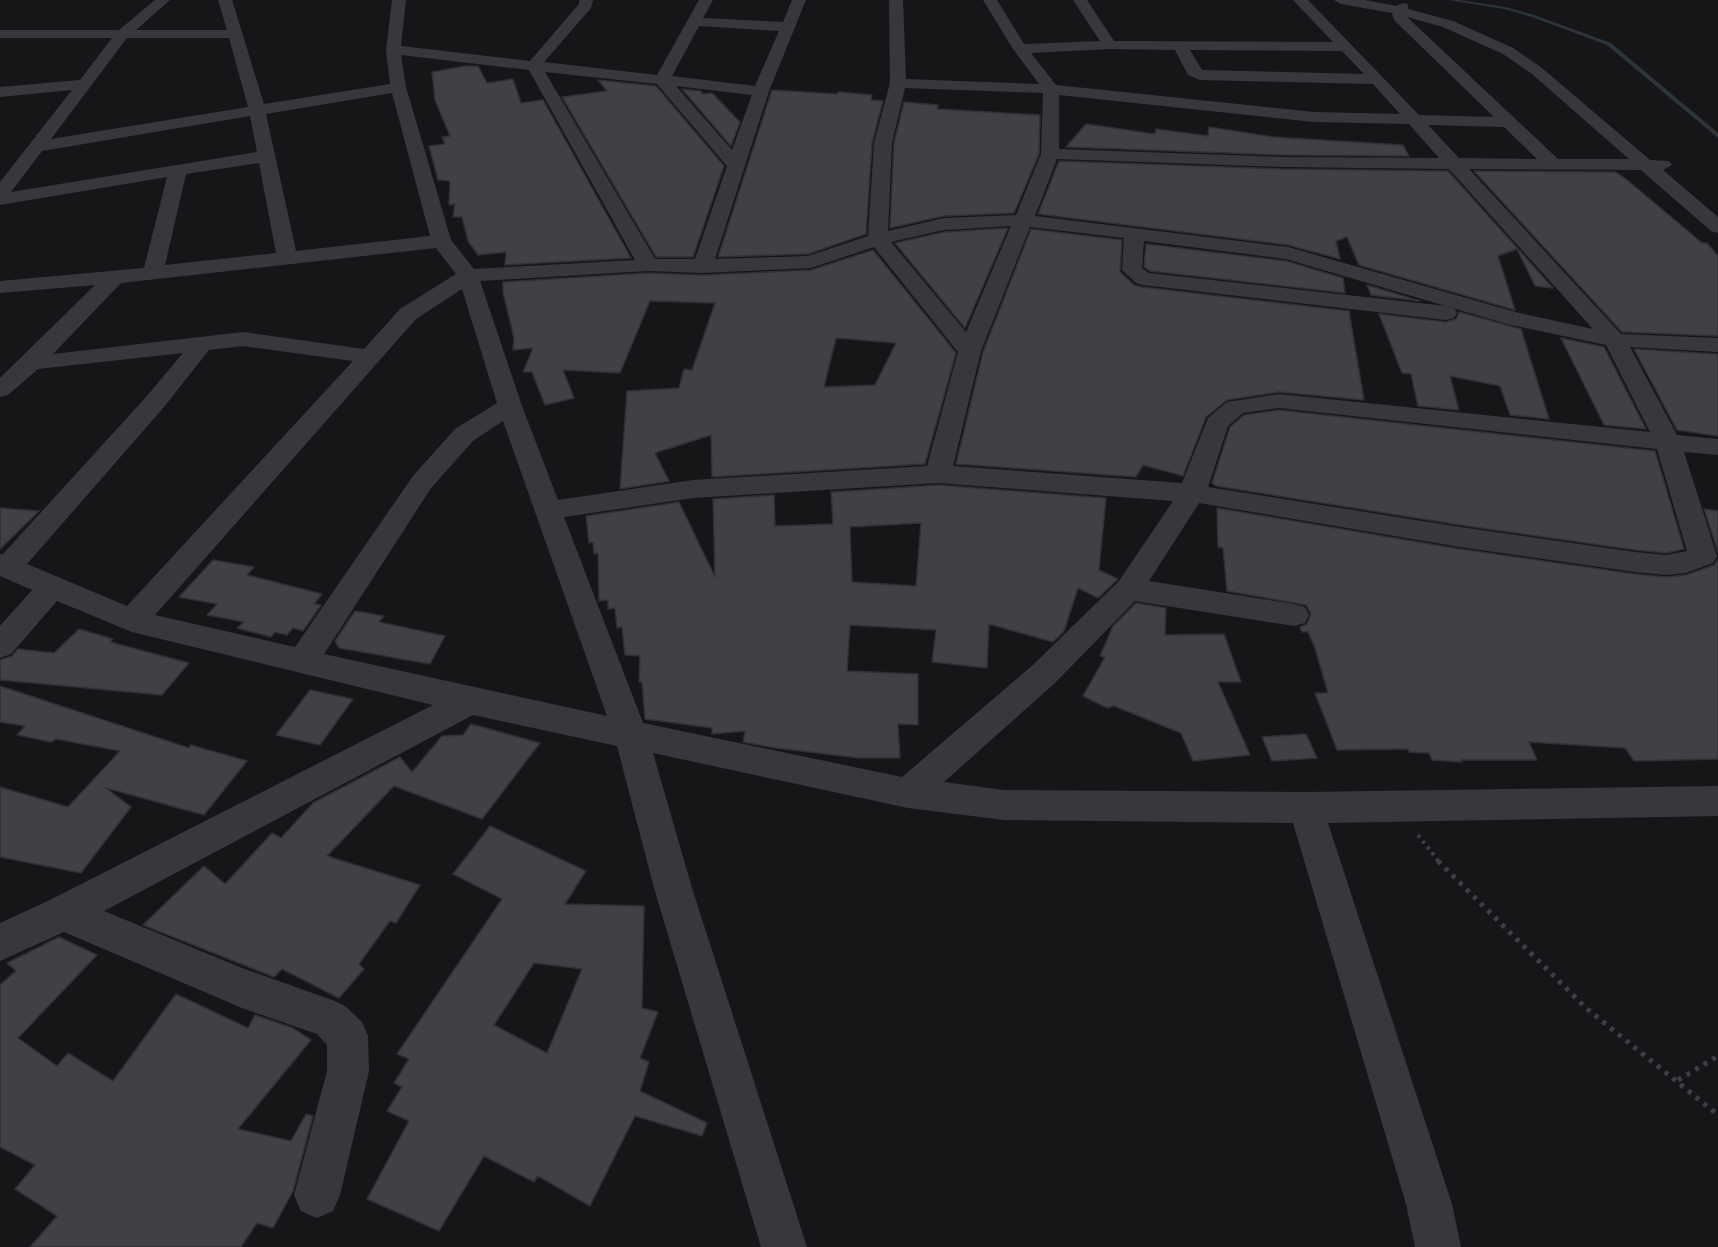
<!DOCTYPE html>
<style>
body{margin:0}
canvas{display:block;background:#161618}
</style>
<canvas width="1718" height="1247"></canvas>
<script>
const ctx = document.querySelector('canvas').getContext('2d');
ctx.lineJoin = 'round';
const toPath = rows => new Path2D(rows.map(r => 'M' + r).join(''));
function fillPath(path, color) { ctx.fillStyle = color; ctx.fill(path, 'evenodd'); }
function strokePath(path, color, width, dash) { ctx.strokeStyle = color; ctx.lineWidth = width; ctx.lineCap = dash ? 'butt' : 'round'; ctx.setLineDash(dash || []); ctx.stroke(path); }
const stream = toPath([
 [1449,0,1459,0,1505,7,1534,15,1611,43,1718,133,1718,138,1607,45,1532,17,1504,9,1449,0]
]);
const building = toPath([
 [466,66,478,66,487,83,513,79,521,103,543,100,631,258,505,265,506,252,478,255,468,241,462,217,453,217,455,204,449,205,450,181,438,180,429,146,445,144,442,137,450,136,435,100,432,72,466,66],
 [598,80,656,86,724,166,693,257,656,257,562,97,607,91,598,80],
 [682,89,701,91,702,94,712,93,740,122,731,146,682,89],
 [772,90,837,94,838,92,872,95,871,100,883,101,872,143,866,234,808,254,718,257,772,90],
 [904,102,938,105,937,109,1040,115,1039,154,1014,213,944,216,890,228,894,143,904,102],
 [1086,124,1155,134,1156,129,1208,136,1209,127,1273,137,1403,145,1409,156,1283,155,1066,147,1086,124],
 [1059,161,1283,169,1448,171,1553,288,1535,286,1517,249,1498,256,1515,310,1359,265,1347,237,1336,241,1340,259,1288,245,1038,214,1059,161],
 [1474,171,1615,172,1626,179,1702,243,1707,243,1718,256,1718,336,1622,332,1474,171],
 [1008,228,965,328,895,243,944,232,1008,228],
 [1031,229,1122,240,1120,272,1134,285,1142,287,1349,311,1364,400,1279,392,1227,400,1206,417,1183,476,1143,465,1136,477,956,464,983,352,1031,229],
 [1146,244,1286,261,1343,278,1345,293,1150,271,1144,267,1146,244],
 [873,250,956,353,925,464,712,477,711,435,655,453,669,481,620,489,627,391,679,388,684,369,692,370,715,303,650,301,620,373,563,370,574,398,545,405,532,372,523,372,533,348,513,350,514,338,503,292,503,282,648,273,702,275,811,270,873,250],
 [836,338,896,343,875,385,824,387,836,338],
 [1367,285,1420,301,1371,295,1367,285],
 [1459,312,1521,329,1549,419,1510,415,1500,386,1450,376,1459,410,1418,406,1411,374,1402,373,1379,314,1446,322,1456,319,1459,312],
 [1561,338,1604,347,1646,429,1604,425,1561,338],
 [1634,349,1718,354,1718,436,1677,430,1634,349],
 [1279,410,1655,451,1684,549,1666,553,1635,550,1460,525,1216,486,1212,483,1230,427,1244,415,1279,410],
 [938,485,1106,498,1099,570,1118,579,1098,598,1078,588,1064,631,1053,642,989,624,987,668,932,662,936,630,850,625,847,671,918,674,918,725,898,724,900,758,859,758,776,748,743,742,745,731,712,734,712,728,645,719,642,682,639,682,640,656,625,655,622,627,617,628,615,608,608,609,608,600,599,601,598,553,594,554,593,542,589,543,586,516,679,502,715,577,713,499,774,495,775,526,833,524,831,492,938,485],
 [921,523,916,586,852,582,850,527,921,523],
 [0,508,39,511,0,549,0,508],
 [1217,508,1460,549,1635,574,1666,577,1686,575,1714,565,1718,559,1718,759,1634,761,1625,748,1529,742,1537,760,1461,760,1462,762,1432,760,1429,753,1409,752,1408,749,1337,750,1315,693,1328,693,1315,648,1308,632,1302,632,1300,627,1307,624,1311,614,1306,605,1227,591,1223,548,1218,547,1217,508],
 [1704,509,1718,511,1718,552,1704,509],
 [213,560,254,567,247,575,322,594,314,604,321,605,303,631,293,628,287,635,275,632,271,637,237,628,244,622,207,615,217,604,179,597,213,560],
 [1136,603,1166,608,1165,635,1224,634,1241,682,1218,682,1250,755,1193,761,1181,733,1114,706,1107,708,1083,696,1105,657,1100,656,1113,626,1136,603],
 [355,611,384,616,379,622,445,636,430,664,339,648,335,641,355,611],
 [79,629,113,639,110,642,189,663,162,695,0,680,0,660,12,656,18,649,54,653,79,629],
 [0,686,189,748,191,745,247,761,204,815,106,788,131,807,81,873,0,857,0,787,68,807,120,751,56,739,51,742,17,735,25,726,0,722,0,686],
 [310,690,353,699,320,745,276,735,310,690],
 [471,724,540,743,482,819,394,786,327,856,420,885,396,923,390,921,359,964,364,969,339,998,282,969,274,977,143,925,204,866,225,884,272,833,281,838,313,803,400,757,412,772,442,736,463,735,471,724],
 [1306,734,1317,758,1272,761,1262,737,1306,734],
 [490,826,586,871,565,904,644,906,642,1008,658,1012,640,1058,649,1062,640,1091,707,1123,702,1136,635,1116,590,1206,538,1176,534,1182,484,1156,439,1231,367,1199,409,1121,387,1111,402,1087,394,1083,409,1059,397,1054,502,899,453,874,490,826],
 [534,963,582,969,547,1053,494,1025,534,963],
 [59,937,97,955,18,1038,57,1066,68,1053,113,1081,176,994,248,1028,255,1015,293,1028,311,1040,238,1129,291,1141,306,1114,313,1116,293,1191,273,1228,257,1223,241,1247,30,1247,57,1216,15,1189,35,1165,0,1147,0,985,16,971,7,963,59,937]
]);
const pathFar1 = toPath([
 [1418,835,1439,862]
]);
const path = toPath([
 [1438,861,1586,1008,1718,1115],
 [1678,1080,1718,1056]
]);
const minor = toPath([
 [155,0,170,0,136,30,227,30,218,0,232,0,264,104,390,84,386,50,392,0,406,0,401,46,530,61,579,4,579,0,593,0,591,8,544,62,657,75,699,0,713,0,703,18,783,22,792,0,806,0,769,91,715,259,808,256,868,236,874,143,890,83,889,0,903,0,906,79,1039,84,1013,49,983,0,997,0,1024,44,1100,41,1073,0,1087,0,1114,41,1333,42,1293,0,1308,0,1419,115,1494,117,1394,20,1392,13,1341,4,1334,0,1365,0,1396,6,1403,3,1408,4,1408,9,1453,21,1513,48,1542,68,1650,160,1669,161,1672,165,1663,170,1718,217,1718,233,1711,231,1641,170,1469,169,1621,334,1718,338,1718,352,1630,347,1677,435,1718,439,1718,455,1684,452,1717,556,1713,563,1686,573,1666,575,1635,572,1460,547,1199,503,1149,581,1294,604,1305,607,1309,615,1305,623,1294,626,1135,601,1055,683,944,782,1004,790,1306,792,1718,786,1718,816,1328,823,1452,1204,1461,1247,1415,1247,1406,1204,1293,823,1004,820,908,808,653,753,692,888,807,1247,761,1247,654,888,617,746,473,715,104,911,242,968,335,1001,345,1006,362,1022,368,1036,369,1071,340,1195,333,1211,317,1218,301,1211,294,1195,327,1071,327,1045,317,1034,242,1008,64,932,0,961,0,923,50,900,433,705,132,632,57,601,11,654,0,658,0,626,32,590,0,576,0,554,3,554,146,397,183,353,38,369,8,395,0,397,0,378,95,285,0,293,0,281,144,268,167,177,0,205,0,182,72,90,0,97,0,87,80,80,112,38,0,38,0,30,119,30,155,0],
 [1407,17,1443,27,1503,54,1532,74,1629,159,1558,159,1407,17],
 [699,26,779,31,755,86,672,76,699,26],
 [127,38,229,38,248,107,51,139,127,38],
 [1110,49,1175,50,1188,75,1200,80,1373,84,1400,114,1314,112,1056,85,1031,53,1110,49],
 [1190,50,1342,51,1364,74,1202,70,1190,50],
 [401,55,529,70,635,260,474,269,451,240,406,87,401,55],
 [545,72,657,84,727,166,695,259,655,259,545,72],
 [676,86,752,95,732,150,676,86],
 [905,88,1043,93,1041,154,1016,215,944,218,888,231,892,143,905,88],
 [392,93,430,236,296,251,266,114,392,93],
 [1059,95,1314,122,1409,124,1439,158,1283,157,1059,149,1059,95],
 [250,116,257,152,11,192,42,151,250,116],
 [1428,125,1504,127,1537,159,1459,158,1428,125],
 [1057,159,1283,167,1449,169,1593,329,1519,313,1288,247,1035,216,1057,159],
 [259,163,276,253,165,265,186,174,259,163],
 [1011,226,966,332,891,242,944,230,1011,226],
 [1030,227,1124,238,1122,270,1136,283,1143,285,1446,320,1454,318,1457,313,1454,308,1446,306,1149,273,1142,268,1144,241,1286,259,1507,324,1606,345,1650,432,1279,394,1227,402,1208,418,1182,483,953,466,981,351,1030,227],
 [874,247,958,352,927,466,693,480,558,500,522,406,480,281,648,271,702,273,811,268,874,247],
 [436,248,456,274,400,309,364,349,243,332,53,354,121,283,436,248],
 [462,289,497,403,455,429,413,476,295,647,155,615,416,319,462,289],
 [243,346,353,361,127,606,27,564,164,407,209,350,243,346],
 [1279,408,1657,449,1687,551,1666,555,1635,552,1460,527,1208,487,1228,426,1243,413,1279,408],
 [503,421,607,716,324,654,431,488,473,441,503,421],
 [938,483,1173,501,1119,581,1033,665,902,777,643,723,564,517,693,498,938,483]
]);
fillPath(stream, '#2c353c');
fillPath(building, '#404145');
strokePath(building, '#303034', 1.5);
strokePath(pathFar1, '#3d3f44', 4, [3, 4.5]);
strokePath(path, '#3d3f44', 5, [4, 6]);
fillPath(minor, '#37383d');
</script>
